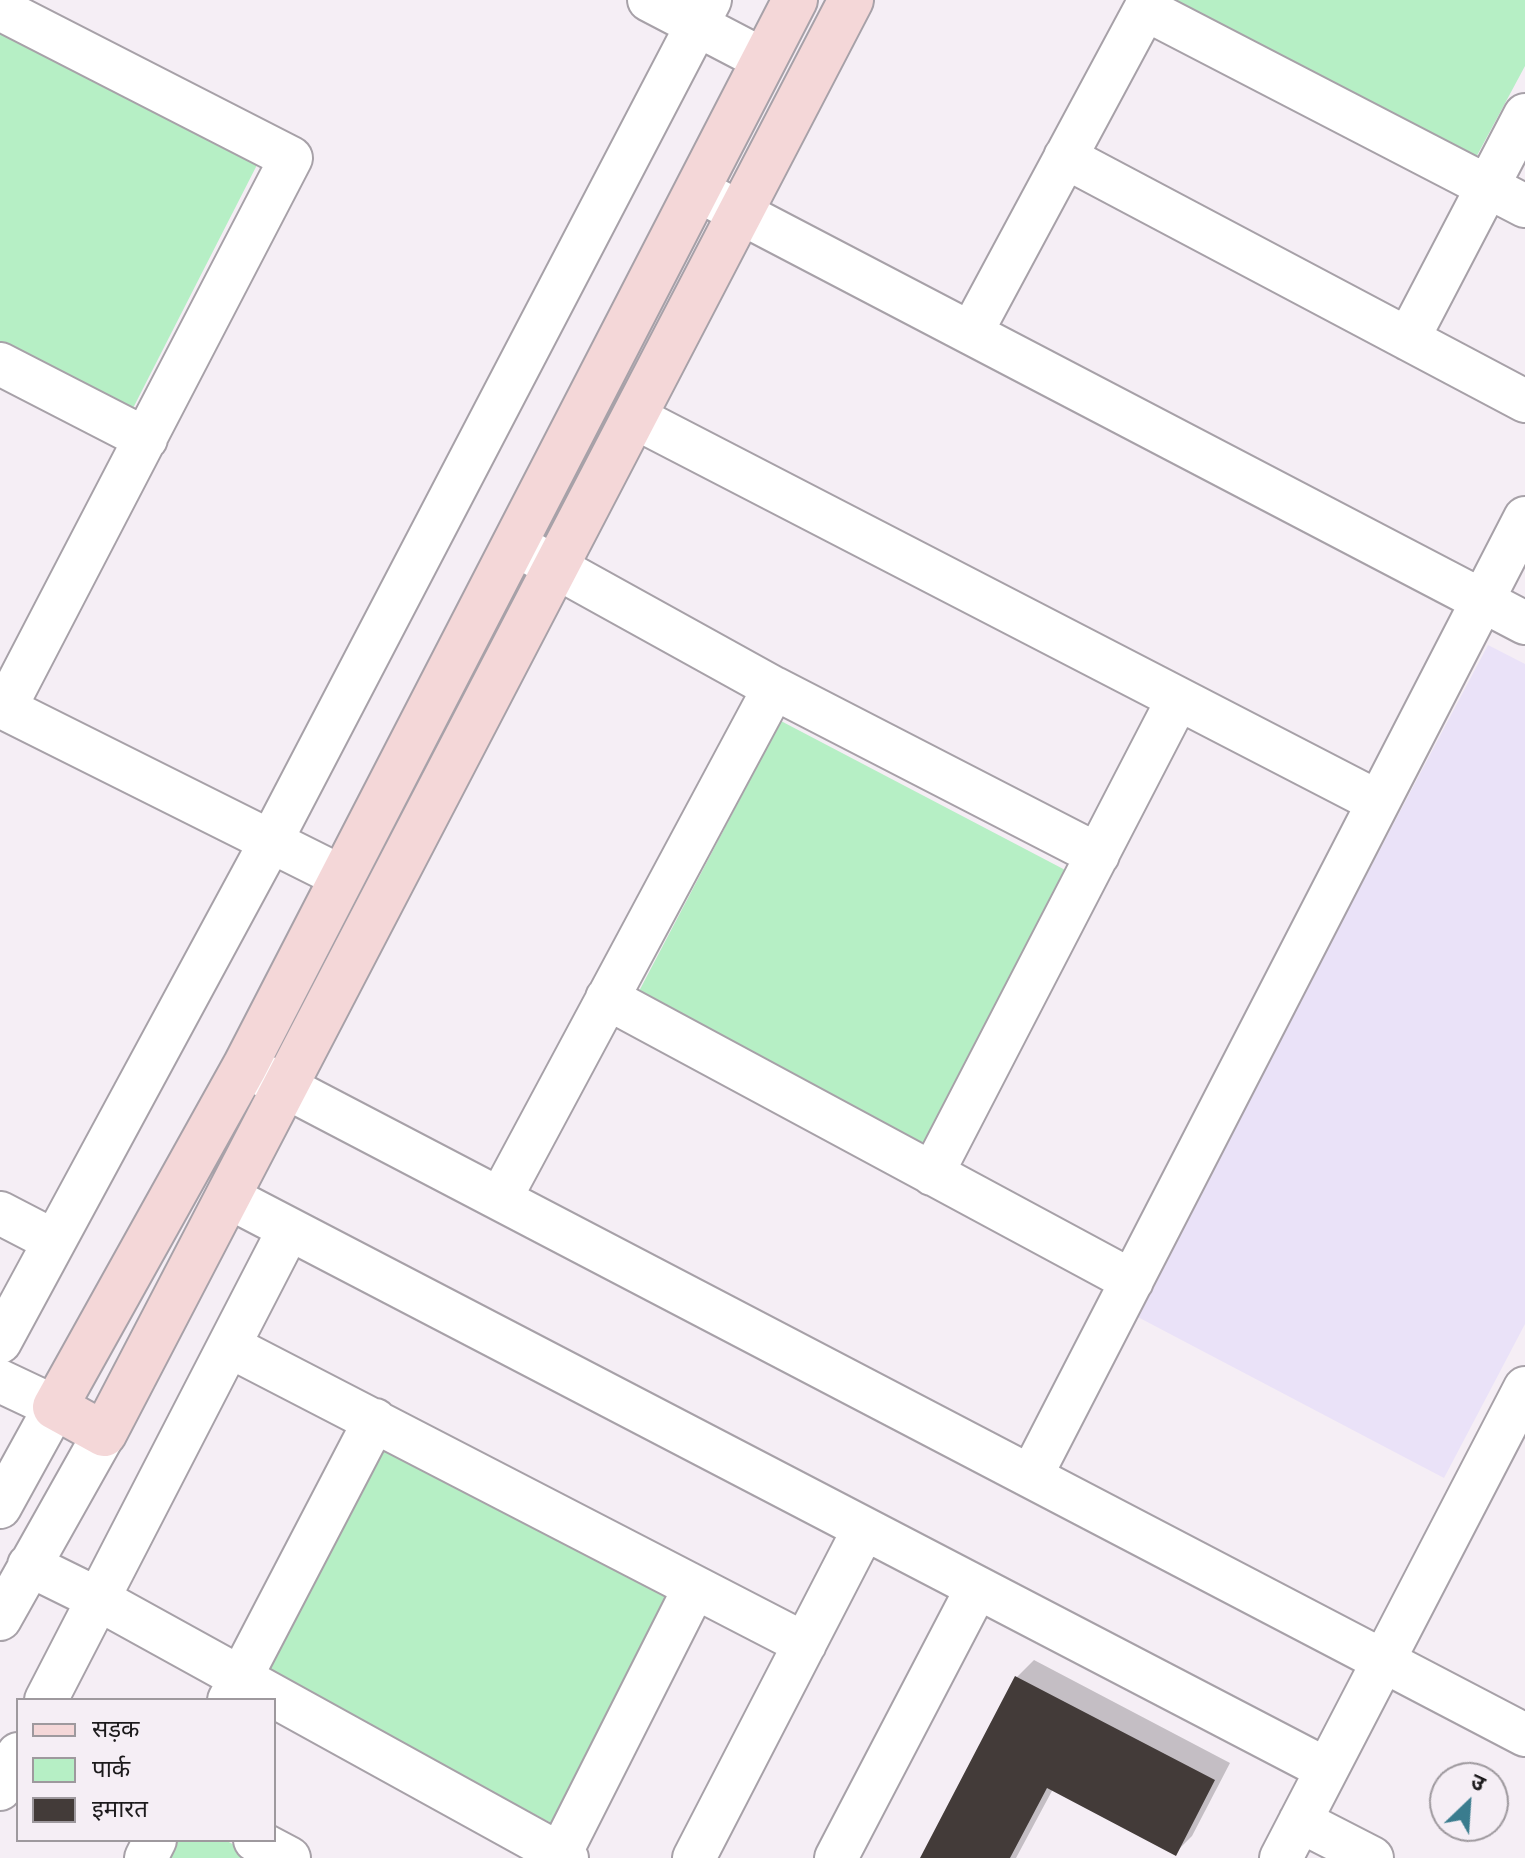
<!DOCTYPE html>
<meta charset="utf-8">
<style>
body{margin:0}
#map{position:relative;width:1525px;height:1858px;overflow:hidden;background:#f5eef5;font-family:"PT Sans","Noto Sans Devanagari",sans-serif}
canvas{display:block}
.legend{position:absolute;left:16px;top:1698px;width:260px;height:144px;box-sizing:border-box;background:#f5eef5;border:2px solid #9e999e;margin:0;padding:10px 14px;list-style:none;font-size:24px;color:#1c1a1c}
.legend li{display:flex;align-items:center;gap:16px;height:40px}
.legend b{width:40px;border:2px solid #9e999e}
.north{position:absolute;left:1429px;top:1762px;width:80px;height:80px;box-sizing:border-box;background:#f5eef5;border:2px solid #9e999e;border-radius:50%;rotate:25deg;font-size:22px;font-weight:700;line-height:32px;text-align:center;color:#1c1a1c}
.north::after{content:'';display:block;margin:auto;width:28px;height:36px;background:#3a7c8e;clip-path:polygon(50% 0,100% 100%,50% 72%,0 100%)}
</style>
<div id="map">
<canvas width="1525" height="1858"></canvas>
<ul class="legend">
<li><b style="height:10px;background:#f4d7d8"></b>सड़क</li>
<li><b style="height:22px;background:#b6efc5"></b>पार्क</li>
<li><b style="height:22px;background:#433b39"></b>इमारत</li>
</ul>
<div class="north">उ</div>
</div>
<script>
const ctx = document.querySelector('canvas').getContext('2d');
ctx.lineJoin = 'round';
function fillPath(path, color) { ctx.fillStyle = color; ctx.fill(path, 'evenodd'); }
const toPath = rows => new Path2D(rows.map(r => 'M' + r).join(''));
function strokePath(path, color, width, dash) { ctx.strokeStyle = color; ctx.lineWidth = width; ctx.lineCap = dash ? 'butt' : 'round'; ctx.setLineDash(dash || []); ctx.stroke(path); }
const education = toPath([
 [1488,645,1525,664,1525,1324,1444,1478,1134,1315]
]);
const green = toPath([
 [1176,0,1525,0,1525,66,1473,163,1174,4],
 [0,32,258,163,129,416,0,350],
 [781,721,1069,872,926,1146,637,995],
 [384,1437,678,1591,555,1825,261,1670],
 [174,1840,225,1840,259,1858,165,1858]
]);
const shadow = toPath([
 [1034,1660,1230,1763,1192,1836,1175,1853,1053,1789,1016,1858,922,1858,1017,1677]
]);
const building = toPath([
 [1015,1676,1215,1780,1176,1856,1047,1788,1010,1858,920,1858]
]);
const street = toPath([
 [649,0,764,60],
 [0,9,291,158,5,708],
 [1145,9,1525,206],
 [1065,157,1525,401],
 [697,190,1525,623],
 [971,333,1150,0],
 [1408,339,1525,115],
 [0,364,146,439],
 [634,417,1378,802],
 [514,544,774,688,1098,855],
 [0,706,342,877],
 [607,998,1132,1281],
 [253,1070,1525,1735],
 [932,1174,1178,699],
 [228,1197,1326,1769],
 [500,1199,774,688],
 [0,1213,54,1241],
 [0,1342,271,841,710,0],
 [229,1346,805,1644],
 [0,1381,55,1407,0,1507],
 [1031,1476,1525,518],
 [29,1565,98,1599,567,1858],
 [0,1619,104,1434],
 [46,1700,289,1229],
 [229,1700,375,1420],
 [0,1789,18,1754],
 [1300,1821,1372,1858],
 [255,1840,289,1858],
 [560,1854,695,1587],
 [146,1858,155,1840],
 [694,1858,864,1529],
 [836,1858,977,1588],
 [1281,1858,1525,1388]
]);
const secondary = toPath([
 [795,0,245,1066,55,1407,104,1434,851,0]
]);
fillPath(education, '#eae2f8');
fillPath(green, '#b6efc5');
fillPath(shadow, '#0003');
fillPath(building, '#433b39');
strokePath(street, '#a7a1a8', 46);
strokePath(secondary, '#a7a1a8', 48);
strokePath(street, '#fff', 42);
strokePath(secondary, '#f4d7d8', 44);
</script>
